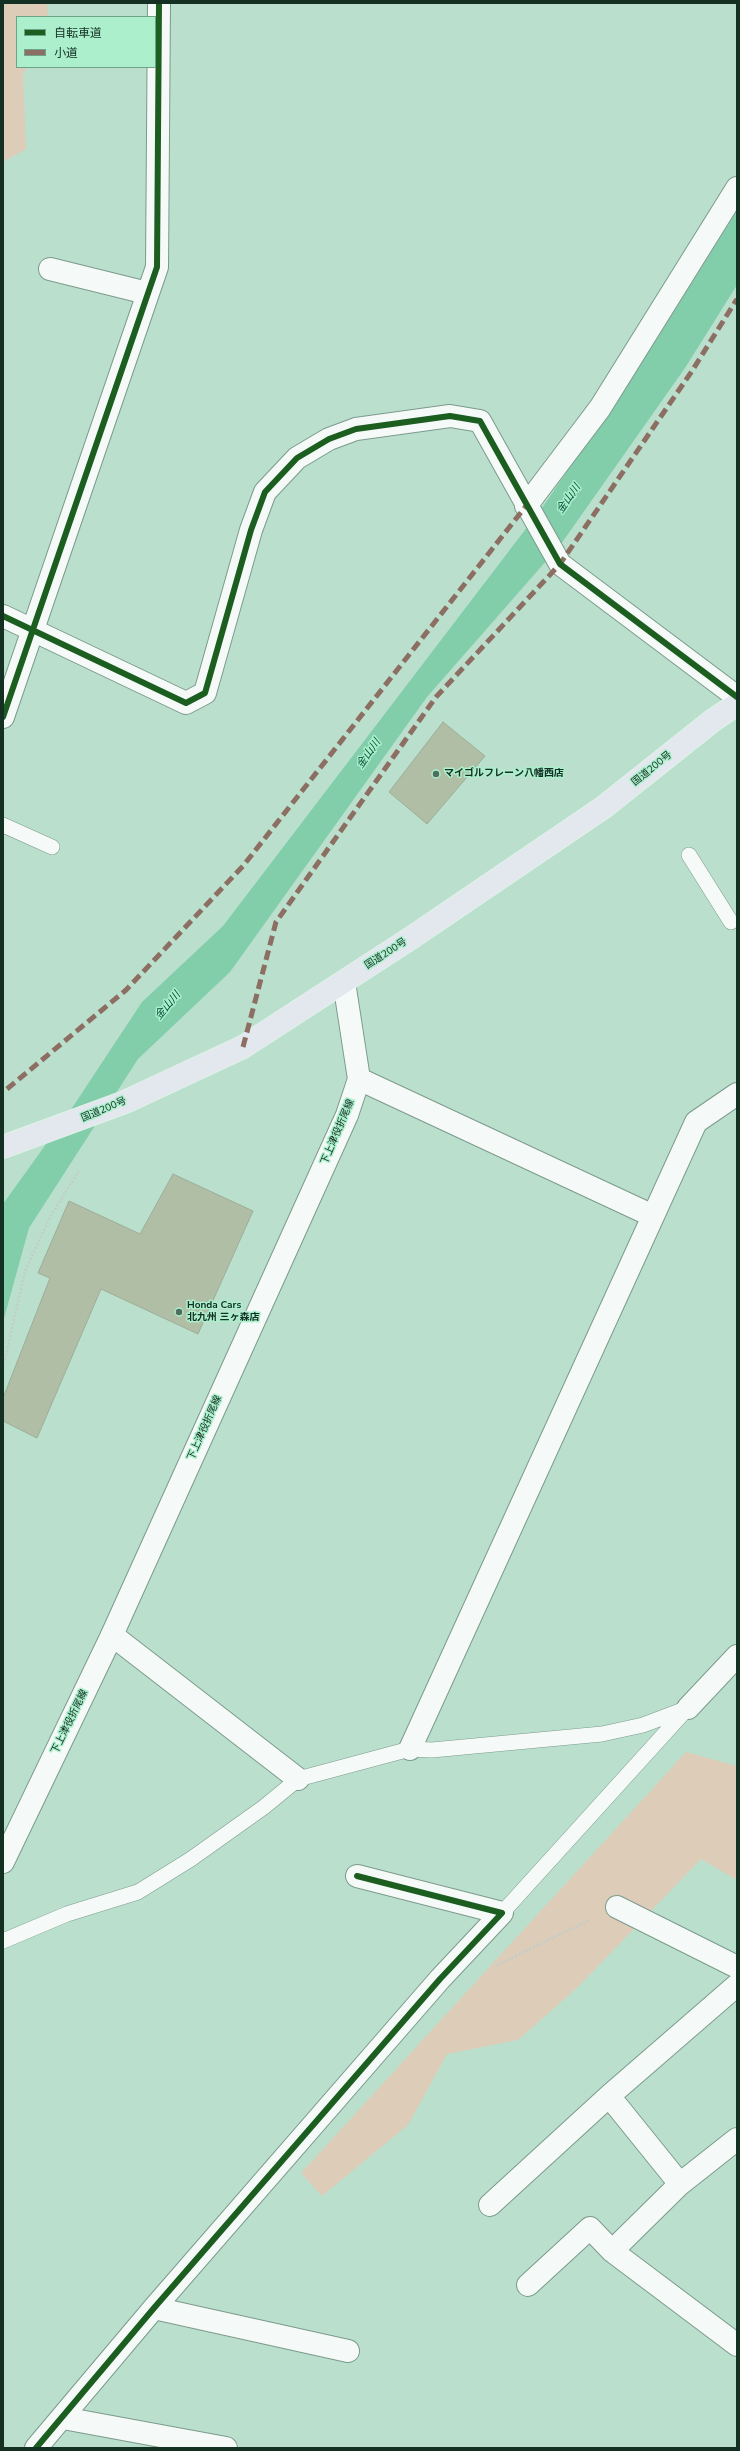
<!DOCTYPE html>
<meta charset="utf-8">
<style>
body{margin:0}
#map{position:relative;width:740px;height:2451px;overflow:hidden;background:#bae0cd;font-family:"Nunito Sans","Noto Sans JP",sans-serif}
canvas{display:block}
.frame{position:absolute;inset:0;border:4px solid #143023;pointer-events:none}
.legend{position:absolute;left:16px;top:16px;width:140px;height:52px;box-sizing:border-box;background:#abefcc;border:1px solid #6fa388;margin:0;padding:5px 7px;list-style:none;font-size:12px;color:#143023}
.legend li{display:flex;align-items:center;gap:8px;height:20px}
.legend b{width:20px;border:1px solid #6fa388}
</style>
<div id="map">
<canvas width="740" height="2451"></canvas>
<div class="frame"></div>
<ul class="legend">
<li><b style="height:5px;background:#1b5e20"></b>自転車道</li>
<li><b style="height:5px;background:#8d6e63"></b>小道</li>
</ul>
</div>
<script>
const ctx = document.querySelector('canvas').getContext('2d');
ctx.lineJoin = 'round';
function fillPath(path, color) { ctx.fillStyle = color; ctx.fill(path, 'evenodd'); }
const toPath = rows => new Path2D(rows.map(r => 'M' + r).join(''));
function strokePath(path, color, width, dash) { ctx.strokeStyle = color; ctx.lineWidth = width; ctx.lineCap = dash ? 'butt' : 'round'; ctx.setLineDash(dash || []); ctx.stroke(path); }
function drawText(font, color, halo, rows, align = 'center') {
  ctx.font = font + ' "Nunito Sans","Noto Sans JP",sans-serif'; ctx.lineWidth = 3; ctx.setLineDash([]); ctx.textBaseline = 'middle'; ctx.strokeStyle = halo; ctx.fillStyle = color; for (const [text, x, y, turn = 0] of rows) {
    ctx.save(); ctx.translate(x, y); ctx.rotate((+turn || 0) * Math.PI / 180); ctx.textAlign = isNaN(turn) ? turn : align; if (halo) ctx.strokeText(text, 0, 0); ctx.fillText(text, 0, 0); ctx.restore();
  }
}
const green = toPath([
 [3,3,47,3,48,17,17,17,17,67,27,67,23,74,26,149,3,162],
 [686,1752,737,1766,737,1880,701,1859,578,1987,518,2040,447,2054,408,2125,322,2196,301,2173]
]);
const water = toPath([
 [737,211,737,285,685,368,561,544,427,697,230,972,138,1059,29,1228,3,1322,3,1204,72,1108,142,1002,223,926,544,505,653,345]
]);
const building = toPath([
 [443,722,485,756,427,824,389,792,443,722],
 [173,1174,253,1211,198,1334,101,1289,37,1438,3,1421,3,1398,50,1278,38,1273,69,1201,140,1234,173,1174]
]);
const path = toPath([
 [3,1368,25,1271,50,1217,79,1171],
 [497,1965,590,1920]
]);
const service = toPath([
 [3,825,52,847],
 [689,855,731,922],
 [502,1913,686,1710],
 [3,1941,67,1914,138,1892,191,1859,264,1807,298,1779,410,1749,432,1750,602,1734,643,1725,688,1708]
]);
const minor = toPath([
 [50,269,147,293],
 [526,506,600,408,737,188],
 [3,616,186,703,205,693,251,530,265,492,297,458,329,439,356,429,450,416,480,421,560,564,737,697],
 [3,717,157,267,159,3],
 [359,1079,653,1216],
 [112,1635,298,1779],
 [688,1708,737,1656],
 [410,1749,696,1122,737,1094],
 [617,1907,737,1967],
 [609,2096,680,2184],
 [737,2139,680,2184,612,2251,737,2345],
 [490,2205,609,2096,737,1985],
 [528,2285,590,2228,612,2251],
 [154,2308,348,2351],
 [63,2418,226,2448],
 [36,2448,154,2308,440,1979,502,1913,357,1876]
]);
const secondary = toPath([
 [3,1862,112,1635,347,1115,359,1079,344,982]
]);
const trunk = toPath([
 [3,1147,125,1102,243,1047,411,938,604,807,712,721,737,704]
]);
const quiet = toPath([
 [243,1047,276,922,436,697,560,564,692,371,737,299],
 [7,1089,126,990,243,866,526,506]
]);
const cycleway = toPath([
 [3,616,186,703,205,693,251,530,265,492,297,458,329,439,356,429,450,416,480,421,560,564,737,697],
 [3,717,157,267,159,3],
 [36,2448,154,2308,440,1979,502,1913,357,1876]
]);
const markers = [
 [436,774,4,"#4e6e5e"],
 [179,1312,4,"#4e6e5e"]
];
const streetNames = [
 ["国道200号",652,769,-39],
 ["国道200号",386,954,-33],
 ["国道200号",104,1110,-23],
 ["下上津役折尾線",338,1132,-67],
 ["下上津役折尾線",205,1428,-66],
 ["下上津役折尾線",70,1722,-64]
];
const poiNames = [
 ["マイゴルフレーン八幡西店",444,774],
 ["Honda Cars",187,1306],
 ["北九州 三ヶ森店",187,1318]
];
const waterNames = [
 ["金山川",569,499,-55],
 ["金山川",369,754,-55],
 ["金山川",168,1006,-50]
];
fillPath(green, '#ddccb7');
fillPath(water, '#82cdaa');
fillPath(building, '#afbea5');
strokePath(building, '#9dad98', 1);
strokePath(service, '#7c9a8c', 16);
strokePath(minor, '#7c9a8c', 24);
strokePath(secondary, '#7c9a8c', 24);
strokePath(trunk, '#e0f1e8', 24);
strokePath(path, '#c2cdc8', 2.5, [2, 2]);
strokePath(service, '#f5faf8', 15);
strokePath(minor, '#f5faf8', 22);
strokePath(secondary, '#f5faf8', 22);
strokePath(trunk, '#e2e8ee', 22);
strokePath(quiet, '#8d6e63', 5, [10, 5]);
strokePath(cycleway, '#1b5e20', 6);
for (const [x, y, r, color] of markers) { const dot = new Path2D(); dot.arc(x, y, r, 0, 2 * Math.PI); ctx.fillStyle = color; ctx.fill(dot); strokePath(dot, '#abefcc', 1.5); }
drawText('10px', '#143023', '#abefcc', streetNames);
drawText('bold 10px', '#143023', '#abefcc', poiNames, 'left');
drawText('italic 11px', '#025036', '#abefcc', waterNames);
</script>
